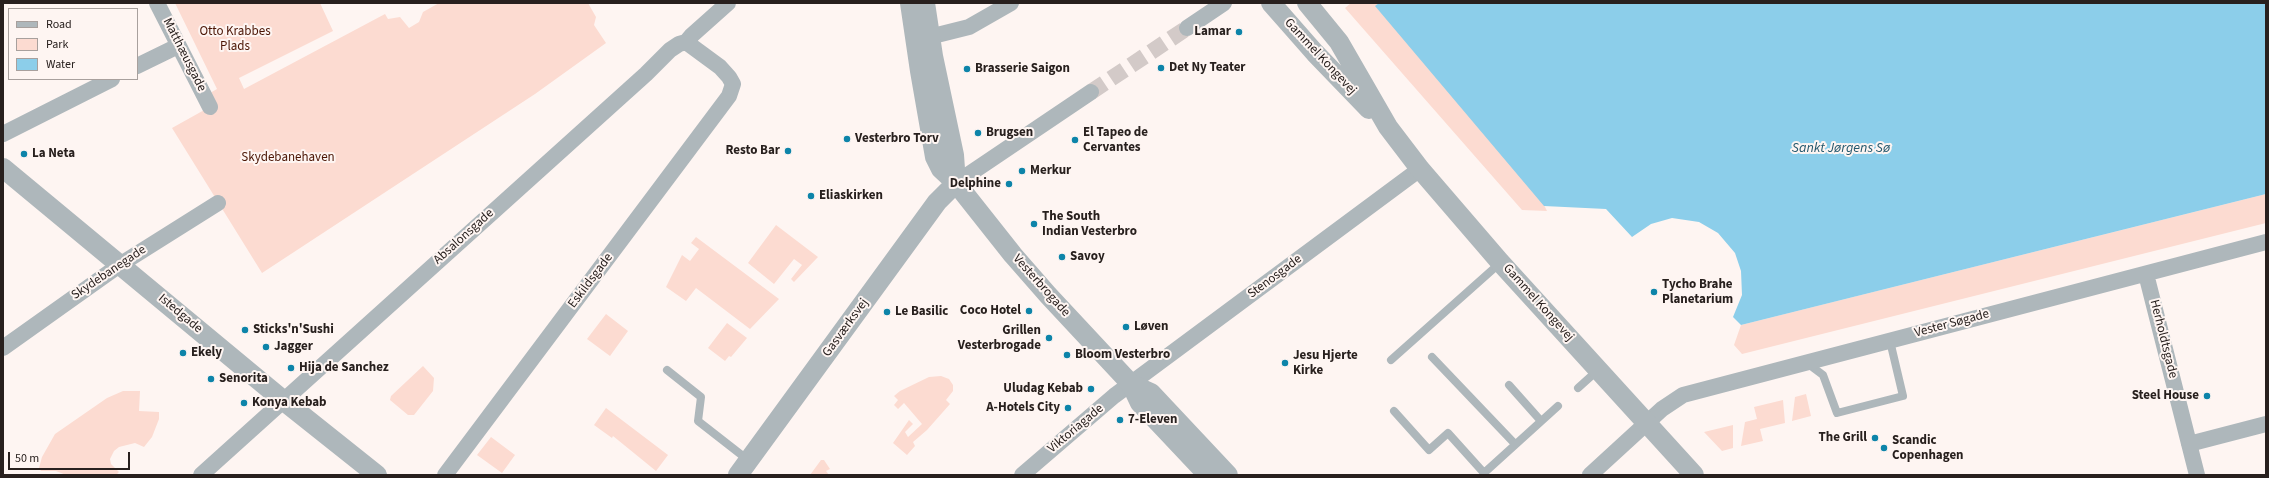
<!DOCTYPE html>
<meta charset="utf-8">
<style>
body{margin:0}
#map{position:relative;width:2269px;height:478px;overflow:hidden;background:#fef5f2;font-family:"Source Sans 3",sans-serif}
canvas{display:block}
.frame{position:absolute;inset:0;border:4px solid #28201e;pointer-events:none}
.legend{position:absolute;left:8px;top:8px;width:130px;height:72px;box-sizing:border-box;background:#fef5f2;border:1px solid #a8a09d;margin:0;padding:5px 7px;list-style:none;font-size:12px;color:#28201e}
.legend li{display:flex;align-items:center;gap:8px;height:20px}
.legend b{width:20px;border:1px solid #a8a09d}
.scale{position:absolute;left:8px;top:452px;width:122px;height:18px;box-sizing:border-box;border:2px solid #28201e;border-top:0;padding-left:5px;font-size:12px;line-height:14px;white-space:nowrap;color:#28201e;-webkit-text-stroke:3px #fef5f2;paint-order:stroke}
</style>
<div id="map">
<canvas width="2269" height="478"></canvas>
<div class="frame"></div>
<ul class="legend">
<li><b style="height:5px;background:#aeb7bb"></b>Road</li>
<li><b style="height:11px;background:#fcdbd1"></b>Park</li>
<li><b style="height:11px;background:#8cceea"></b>Water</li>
</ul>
<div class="scale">50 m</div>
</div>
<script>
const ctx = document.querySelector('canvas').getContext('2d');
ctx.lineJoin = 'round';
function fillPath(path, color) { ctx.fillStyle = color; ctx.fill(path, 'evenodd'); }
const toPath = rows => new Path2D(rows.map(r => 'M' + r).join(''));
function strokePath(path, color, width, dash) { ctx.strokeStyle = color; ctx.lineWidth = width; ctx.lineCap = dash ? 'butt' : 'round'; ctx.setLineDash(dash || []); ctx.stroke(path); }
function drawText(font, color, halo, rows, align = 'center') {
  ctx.font = font + ' "Source Sans 3",sans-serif'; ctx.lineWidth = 4; ctx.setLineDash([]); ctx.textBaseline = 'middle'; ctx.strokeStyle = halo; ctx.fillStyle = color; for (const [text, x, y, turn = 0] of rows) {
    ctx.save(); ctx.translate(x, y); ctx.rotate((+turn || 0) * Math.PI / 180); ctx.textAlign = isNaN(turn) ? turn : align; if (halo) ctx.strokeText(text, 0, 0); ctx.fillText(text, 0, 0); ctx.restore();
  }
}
const green = toPath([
 [175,3,320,3,333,31,239,78,244,89,385,14,388,19,400,17,409,28,419,22,423,12,439,3,588,3,596,17,594,25,606,43,535,94,262,273,172,128,215,104,210,93,217,89],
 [1351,3,1379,3,1376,6,1543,203,1547,211,1522,210,1345,8],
 [2266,194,2266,223,1742,354,1734,345,1741,325],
 [776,225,818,257,794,282,791,279,802,265,794,259,774,284,748,263],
 [696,237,779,299,750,329,696,288,686,301,666,287,682,255,690,261,699,249,691,243],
 [606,314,628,331,610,356,587,339],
 [727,323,747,338,731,357,729,356,725,361,708,348],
 [423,366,434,378,433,391,414,415,408,415,390,400,391,396],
 [941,376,949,379,953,385,953,391,946,400,950,404,927,430,913,442,915,446,907,455,893,443,909,420,913,424,905,432,908,437,922,424,904,403,898,409,894,405,898,400,894,396,900,391,929,377],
 [123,391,140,391,139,411,159,412,159,419,152,437,144,447,135,443,119,447,114,451,110,459,111,464,119,472,116,475,66,475,56,471,41,471,39,468,42,457,55,434,107,398],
 [1806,394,1811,416,1792,421,1795,397],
 [1783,400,1785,423,1760,429,1763,441,1741,446,1745,422,1757,419,1754,407],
 [606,408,668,455,656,471,613,436,612,438,594,425],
 [1733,425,1733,448,1722,451,1704,432],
 [491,437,515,455,502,473,477,455],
 [821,460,824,460,830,469,826,471,829,475,810,475]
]);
const water = toPath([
 [1379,3,2266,3,2266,194,1741,325,1733,317,1742,295,1741,271,1735,253,1718,233,1699,222,1672,218,1651,224,1632,237,1606,209,1544,206,1375,6]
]);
const minorTunnel = toPath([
 [1091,92,1187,28]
]);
const service = toPath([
 [1432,357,1515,444],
 [1391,360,1500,263],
 [1807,363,1823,375,1837,413,1903,396,1890,341],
 [667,370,701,397,698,421,748,460],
 [1509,385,1541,421],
 [1578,388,1598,370],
 [1394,411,1429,450,1448,433,1484,473,1558,406]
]);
const minor = toPath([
 [157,3,210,107],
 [1187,28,1224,3],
 [686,42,691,36,728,3],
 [921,44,929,37,969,27,1011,3],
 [137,66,178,46],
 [3,134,112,79],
 [956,183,1091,92],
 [2146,274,2197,475],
 [3,348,121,264,218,203],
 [2189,444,2266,424],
 [201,475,646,74,670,50,679,44,686,42],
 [445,475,729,96,733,84,729,77,720,67,686,42],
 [1022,475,1114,396,1420,169],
 [1590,475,1662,409,1683,395,2266,242]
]);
const tertiary = toPath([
 [910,3,920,71,935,157,941,169,956,183,1013,255,1048,295,1131,384,1140,403,1208,475],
 [925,3,933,56,954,155,956,183],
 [1271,3,1315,53,1369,109],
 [1307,3,1339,42,1388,127,1420,169,1500,262,1694,475],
 [3,168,284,401,377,475],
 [1131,384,1151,393,1228,475],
 [738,475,937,202,956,183]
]);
const markers = [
 [1239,32,4,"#0d84a9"],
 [1161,68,4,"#0d84a9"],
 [967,69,4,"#0d84a9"],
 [978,133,4,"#0d84a9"],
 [847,139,4,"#0d84a9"],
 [1075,140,4,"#0d84a9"],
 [788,151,4,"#0d84a9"],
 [24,154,4,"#0d84a9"],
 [1022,171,4,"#0d84a9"],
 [1009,184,4,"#0d84a9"],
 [811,196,4,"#0d84a9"],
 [1034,224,4,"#0d84a9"],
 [1062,257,4,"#0d84a9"],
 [1654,292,4,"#0d84a9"],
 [1029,311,4,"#0d84a9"],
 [887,312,4,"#0d84a9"],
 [1126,327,4,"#0d84a9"],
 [245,330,4,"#0d84a9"],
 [1049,338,4,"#0d84a9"],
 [266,347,4,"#0d84a9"],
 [183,353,4,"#0d84a9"],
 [1067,355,4,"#0d84a9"],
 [1285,363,4,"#0d84a9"],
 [291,368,4,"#0d84a9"],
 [211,379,4,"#0d84a9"],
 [1091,389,4,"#0d84a9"],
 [2207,396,4,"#0d84a9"],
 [244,403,4,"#0d84a9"],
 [1068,408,4,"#0d84a9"],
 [1120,420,4,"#0d84a9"],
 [1875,438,4,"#0d84a9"],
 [1884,448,4,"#0d84a9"]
];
const parkNames = [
 ["Otto Krabbes",235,32],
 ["Plads",235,47],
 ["Skydebanehaven",288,158]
];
const poiNames = [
 ["Lamar",1231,32,"right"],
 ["Det Ny Teater",1169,68],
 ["Brasserie Saigon",975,69],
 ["Brugsen",986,133],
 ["El Tapeo de",1083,133],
 ["Cervantes",1083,148],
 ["Vesterbro Torv",855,139],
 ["Resto Bar",780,151,"right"],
 ["La Neta",32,154],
 ["Merkur",1030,171],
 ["Delphine",1001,184,"right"],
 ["Eliaskirken",819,196],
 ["The South",1042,217],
 ["Indian Vesterbro",1042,232],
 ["Savoy",1070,257],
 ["Tycho Brahe",1662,285],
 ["Planetarium",1662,300],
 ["Coco Hotel",1021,311,"right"],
 ["Le Basilic",895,312],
 ["Løven",1134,327],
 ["Sticks'n'Sushi",253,330],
 ["Grillen",1041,331,"right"],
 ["Vesterbrogade",1041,346,"right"],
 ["Jagger",274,347],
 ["Ekely",191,353],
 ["Bloom Vesterbro",1075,355],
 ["Jesu Hjerte",1293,356],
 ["Kirke",1293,371],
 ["Hija de Sanchez",299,368],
 ["Senorita",219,379],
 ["Uludag Kebab",1083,389,"right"],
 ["Steel House",2199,396,"right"],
 ["Konya Kebab",252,403],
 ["A-Hotels City",1060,408,"right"],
 ["7-Eleven",1128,420],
 ["The Grill",1867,438,"right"],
 ["Scandic",1892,441],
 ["Copenhagen",1892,456]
];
const streetNames = [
 ["Matthæusgade",184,55,63],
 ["Gammel Kongevej",1320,57,47],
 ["Absalonsgade",464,237,-42],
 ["Skydebanegade",109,273,-34],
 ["Stenosgade",1275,277,-37],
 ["Eskildsgade",591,281,-53],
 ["Vesterbrogade",1041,286,48],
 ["Gammel Kongevej",1538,303,48],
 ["Istedgade",180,314,40],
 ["Vester Søgade",1952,324,-15],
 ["Gasværksvej",846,328,-54],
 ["Herholdtsgade",2163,339,76],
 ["Viktoriagade",1076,429,-40]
];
const waterNames = [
 ["Sankt Jørgens Sø",1841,149]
];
fillPath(green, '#fcdbd1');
fillPath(water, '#8cceea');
strokePath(minorTunnel, '#d3cac8', 16, [16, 8]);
strokePath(service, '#aeb7bb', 8);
strokePath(minor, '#aeb7bb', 16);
strokePath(tertiary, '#aeb7bb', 20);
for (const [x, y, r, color] of markers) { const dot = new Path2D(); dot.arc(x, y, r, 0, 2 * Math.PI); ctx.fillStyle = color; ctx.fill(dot); strokePath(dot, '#fef5f2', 1.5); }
drawText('13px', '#4b1504', '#fef5f2', parkNames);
drawText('bold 13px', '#28201e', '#fef5f2', poiNames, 'left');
drawText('13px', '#28201e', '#fef5f2', streetNames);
drawText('italic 14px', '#24586d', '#fef5f2', waterNames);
</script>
